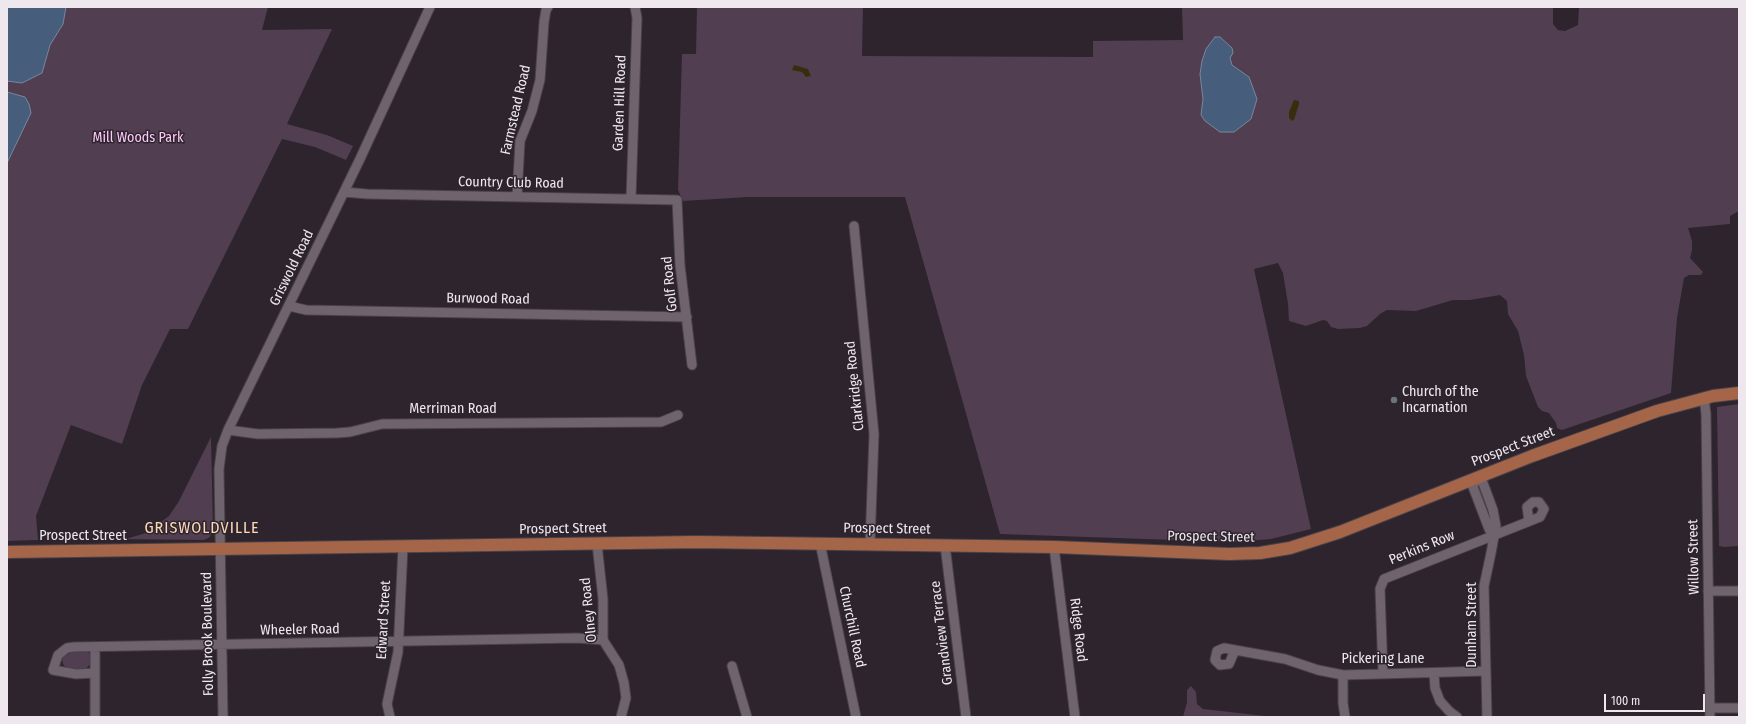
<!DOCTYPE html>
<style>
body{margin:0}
#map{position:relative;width:1746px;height:724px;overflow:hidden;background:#2d242d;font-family:"Fira Sans Condensed",sans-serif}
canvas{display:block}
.frame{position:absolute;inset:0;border:8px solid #eee8ee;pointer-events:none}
.scale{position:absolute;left:1604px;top:694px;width:101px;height:18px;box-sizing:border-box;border:2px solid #eee8ee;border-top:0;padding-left:5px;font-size:12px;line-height:14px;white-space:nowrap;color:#eee8ee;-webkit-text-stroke:3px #2d242d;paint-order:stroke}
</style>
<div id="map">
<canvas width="1746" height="724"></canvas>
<div class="frame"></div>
<div class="scale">100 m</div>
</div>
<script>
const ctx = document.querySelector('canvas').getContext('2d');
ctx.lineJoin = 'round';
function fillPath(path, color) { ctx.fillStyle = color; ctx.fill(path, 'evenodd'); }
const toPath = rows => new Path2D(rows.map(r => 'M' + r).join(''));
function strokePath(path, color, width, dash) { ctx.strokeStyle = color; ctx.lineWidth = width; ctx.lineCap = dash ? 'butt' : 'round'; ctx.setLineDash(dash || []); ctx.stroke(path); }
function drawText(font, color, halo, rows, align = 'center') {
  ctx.font = font + ' "Fira Sans Condensed",sans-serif'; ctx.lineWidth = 3; ctx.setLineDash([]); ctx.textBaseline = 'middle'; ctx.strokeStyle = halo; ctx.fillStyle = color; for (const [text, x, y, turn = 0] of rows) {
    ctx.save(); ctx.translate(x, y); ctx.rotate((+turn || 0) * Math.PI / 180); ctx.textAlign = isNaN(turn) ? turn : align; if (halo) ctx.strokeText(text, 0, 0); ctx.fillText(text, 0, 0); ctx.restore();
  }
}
const green = toPath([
 [7,7,268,7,262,30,332,29,287,124,327,135,353,146,346,160,315,147,282,139,188,329,170,329,142,385,122,444,71,425,36,516,38,540,7,541],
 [697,7,863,7,862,56,1093,57,1093,41,1183,40,1182,7,1553,7,1553,24,1558,30,1565,31,1578,25,1579,7,1739,7,1739,211,1730,216,1730,224,1688,228,1692,241,1692,250,1690,258,1703,272,1701,275,1689,275,1684,278,1677,318,1671,393,1562,430,1557,428,1556,423,1549,413,1542,411,1538,407,1526,376,1524,355,1518,331,1508,314,1507,301,1500,295,1470,300,1453,300,1416,311,1387,310,1380,314,1367,326,1360,328,1338,329,1331,327,1327,321,1323,320,1306,326,1289,321,1288,304,1283,273,1278,263,1254,269,1311,529,1271,539,1233,542,1000,534,905,197,748,197,683,201,678,190,682,54,696,54],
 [1739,404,1739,546,1724,547,1719,546,1717,407],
 [211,437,213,527,210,537,204,540,115,539,129,538,146,533,169,516,179,501],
 [75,651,87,651,90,654,91,663,85,670,66,668,63,664,62,659,63,656],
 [1191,686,1196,692,1197,704,1203,709,1274,717,1183,717,1187,702,1187,690]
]);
const sand = toPath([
 [794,65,808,69,811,76,806,77,802,72,792,70],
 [1294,100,1299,101,1299,104,1294,120,1292,121,1289,118,1289,112]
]);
const water = toPath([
 [7,7,66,7,63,24,50,45,42,73,22,83,7,81,7,7],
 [1215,37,1220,37,1232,48,1233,53,1230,58,1232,65,1249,77,1257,99,1251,119,1234,132,1220,132,1205,121,1201,115,1203,99,1200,74,1202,61,1206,49,1215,37],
 [7,92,25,97,29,104,31,113,7,163,7,92]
]);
const minor = toPath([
 [344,192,367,194,677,200,680,265,692,365],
 [517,197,520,141,532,111,540,80,544,22,546,10,548,7],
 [631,199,637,18,635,7],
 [854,226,874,434,870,544],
 [289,306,306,310,687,317],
 [1704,398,1706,414,1710,717],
 [228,430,258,434,337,433,350,432,382,424,661,422,678,415],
 [820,543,856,717],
 [597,544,603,599,603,640,619,665,624,683,626,698,621,717],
 [945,545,966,717],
 [1054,547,1075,717],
 [1708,591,1739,591],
 [95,647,95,717],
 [1235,650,1229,664,1220,665,1215,660,1217,651,1224,648,1285,659,1318,670,1343,675,1486,671],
 [732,666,747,717],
 [95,673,76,674,53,670,58,655,67,648,74,647,577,638,603,640],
 [1434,673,1435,688,1440,701,1449,711,1457,717],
 [1383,674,1380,589,1384,579,1540,517,1544,509,1539,502,1533,502,1527,507,1529,521],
 [1343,675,1343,703,1345,717],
 [1710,708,1739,708],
 [223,717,219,469,222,446,228,430,360,159,430,7],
 [390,717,387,704,398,652,403,547],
 [1487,717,1484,586,1491,553,1496,526,1493,510,1483,483,1475,478,1473,487,1489,529,1494,534]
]);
const major = toPath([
 [7,552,697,542,1054,547,1229,554,1260,553,1290,548,1340,532,1532,456,1657,411,1713,396,1739,393]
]);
const markers = [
 [1394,400,4,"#6b7280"]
];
const streetNames = [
 ["Garden Hill Road",620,103,-88],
 ["Farmstead Road",516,110,-77],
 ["Country Club Road",511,183,1],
 ["Griswold Road",292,268,-64],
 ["Golf Road",670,284,-96],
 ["Burwood Road",488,299,1],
 ["Clarkridge Road",855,386,-96],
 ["Merriman Road",453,409],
 ["Prospect Street",1513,447,-21],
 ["Prospect Street",563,529,-1],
 ["Prospect Street",887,529,1],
 ["Prospect Street",83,536],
 ["Prospect Street",1211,537,1],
 ["Perkins Row",1422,548,-22],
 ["Willow Street",1694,557,-91],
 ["Olney Road",589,610,-96],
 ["Edward Street",384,620,-87],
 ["Dunham Street",1472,625,-90],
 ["Churchill Road",852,627,78],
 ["Wheeler Road",300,630,-1],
 ["Ridge Road",1078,630,83],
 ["Grandview Terrace",942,633,-97],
 ["Folly Brook Boulevard",208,634,-91],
 ["Pickering Lane",1383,659]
];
const parkNames = [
 ["Mill Woods Park",138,138]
];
const poiNames = [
 ["Church of the",1402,392],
 ["Incarnation",1402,408]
];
const quarterNames = [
 ["GRISWOLDVILLE",202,529]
];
fillPath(green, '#513e50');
fillPath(sand, '#372e0e');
fillPath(water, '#465d7c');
strokePath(water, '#78879e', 1);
strokePath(minor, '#494249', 11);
strokePath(major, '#494249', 14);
strokePath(minor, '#6f646e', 9);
strokePath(major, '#a56549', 12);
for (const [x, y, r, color] of markers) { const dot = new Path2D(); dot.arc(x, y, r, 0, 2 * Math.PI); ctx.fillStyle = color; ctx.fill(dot); strokePath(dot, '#2d242d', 1.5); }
drawText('14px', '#eee8ee', '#2d242d', streetNames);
drawText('14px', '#fdc9fb', '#2d242d', parkNames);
drawText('14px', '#eee8ee', '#2d242d', poiNames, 'left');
ctx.letterSpacing = '1px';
drawText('16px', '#fbd8b6', '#2d242d', quarterNames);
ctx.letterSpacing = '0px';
</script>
